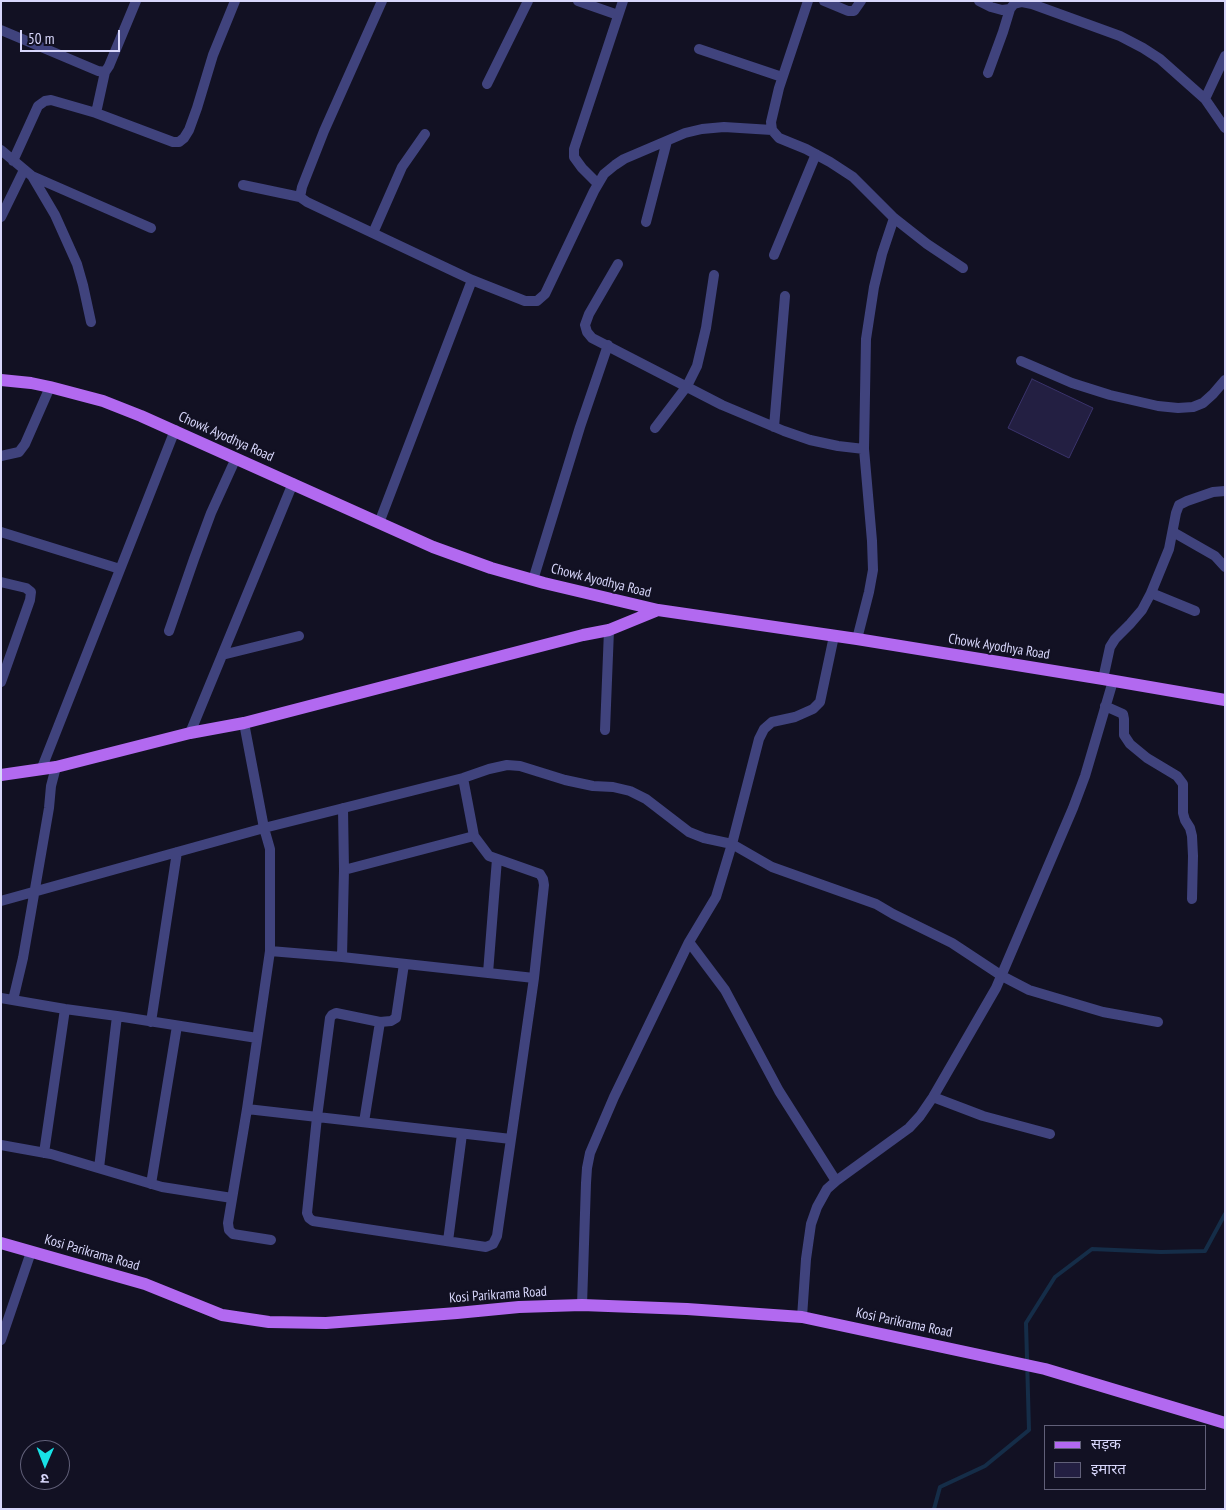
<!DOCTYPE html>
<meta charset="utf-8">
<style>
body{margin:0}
#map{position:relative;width:1226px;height:1510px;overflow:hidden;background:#121123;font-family:"PT Sans Narrow","Noto Sans Devanagari",sans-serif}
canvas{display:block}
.frame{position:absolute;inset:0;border:2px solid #d8d7fb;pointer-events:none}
.legend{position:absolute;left:1044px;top:1425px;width:162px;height:65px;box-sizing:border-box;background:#121123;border:1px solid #616079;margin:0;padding:6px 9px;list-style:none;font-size:15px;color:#d8d7fb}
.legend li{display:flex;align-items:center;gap:10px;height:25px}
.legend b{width:25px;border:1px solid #616079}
.north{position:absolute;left:20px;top:1440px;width:50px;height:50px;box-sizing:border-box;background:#121123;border:1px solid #616079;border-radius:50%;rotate:181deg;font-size:14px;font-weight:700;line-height:20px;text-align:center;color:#d8d7fb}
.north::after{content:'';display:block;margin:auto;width:18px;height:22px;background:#18e2e6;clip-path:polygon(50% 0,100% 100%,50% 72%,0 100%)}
.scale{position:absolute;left:20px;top:30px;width:100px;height:22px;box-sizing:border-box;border:2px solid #d8d7fb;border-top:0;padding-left:6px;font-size:15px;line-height:18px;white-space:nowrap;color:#d8d7fb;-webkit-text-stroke:4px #121123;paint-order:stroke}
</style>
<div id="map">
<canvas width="1226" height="1510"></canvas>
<div class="frame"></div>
<ul class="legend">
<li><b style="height:6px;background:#b269f0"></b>सड़क</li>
<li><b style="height:14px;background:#231f42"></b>इमारत</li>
</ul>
<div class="north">उ</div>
<div class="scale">50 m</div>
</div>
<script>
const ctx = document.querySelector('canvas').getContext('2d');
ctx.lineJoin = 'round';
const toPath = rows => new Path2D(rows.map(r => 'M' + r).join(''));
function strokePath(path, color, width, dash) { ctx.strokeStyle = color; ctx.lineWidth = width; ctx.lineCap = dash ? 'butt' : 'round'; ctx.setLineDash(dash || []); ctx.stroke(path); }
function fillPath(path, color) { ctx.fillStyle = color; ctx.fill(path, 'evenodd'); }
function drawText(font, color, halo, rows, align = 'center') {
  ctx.font = font + ' "PT Sans Narrow",sans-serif'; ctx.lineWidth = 4.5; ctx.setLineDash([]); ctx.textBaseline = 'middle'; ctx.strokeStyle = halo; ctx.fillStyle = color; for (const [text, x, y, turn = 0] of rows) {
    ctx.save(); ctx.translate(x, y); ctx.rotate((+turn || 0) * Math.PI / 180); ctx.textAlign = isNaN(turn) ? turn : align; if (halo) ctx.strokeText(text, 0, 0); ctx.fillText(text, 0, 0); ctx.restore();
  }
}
const stream = toPath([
 [934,1509,940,1487,985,1466,1029,1430,1026,1323,1055,1277,1092,1249,1161,1252,1205,1251,1225,1214]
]);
const building = toPath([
 [1032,379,1093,408,1069,458,1008,428,1032,379]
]);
const minor = toPath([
 [382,1,324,131,302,187,300,197,307,202,472,280,525,301,537,301,545,294,594,191,604,174,615,165,624,159,685,133,702,129,724,127,772,130],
 [578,1,618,15],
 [808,1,779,88,771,122,772,130,779,138,806,149,830,162,853,177,894,218,927,244,963,268],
 [824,1,848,11,854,11,861,1],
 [979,1,991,7,1002,10,1010,9,1014,4,1022,2,1032,4,1120,36,1143,48,1160,59,1205,99,1225,128],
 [1,30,98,71,105,72,109,66,136,1],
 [699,49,782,77],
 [988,73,1003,32,1010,9],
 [487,84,528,1],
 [1205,99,1225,56],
 [96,113,105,72],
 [1,150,32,176,151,228],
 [13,161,38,106,45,101,51,100,96,113,173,142,179,142,184,138,189,130,197,108,213,55,235,1],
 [32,176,55,215,77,264,83,285,91,322],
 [598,184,582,168,574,157,574,149,623,1],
 [243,185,300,197],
 [1,217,24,170],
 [646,222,667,141],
 [373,233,402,167,425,134],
 [774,255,816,154],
 [618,264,589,314,585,325,587,332,592,338,722,405,784,431,810,440,838,446,864,449],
 [1021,361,1072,383,1110,395,1158,406,1178,408,1193,407,1203,403,1213,394,1225,380],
 [774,427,785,296],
 [655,428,687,386,697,366,706,328,714,275],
 [1,456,19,452,25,444,50,387],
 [379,523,472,280],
 [1,532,120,569],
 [1173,532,1215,556,1225,567],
 [533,580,580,427,608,345],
 [1,582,26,588,31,592,30,600,1,682],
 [1151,593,1195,611],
 [169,631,194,559,211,513,236,458],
 [857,639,869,592,873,570,872,541,864,449,866,339,874,287,882,254,894,218],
 [222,655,299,636],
 [1103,679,1110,647,1115,639,1130,624,1142,610,1151,593,1169,549,1176,513,1179,505,1187,501,1213,492,1225,491],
 [1105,706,1123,714,1124,719,1124,735,1130,744,1147,758,1177,776,1183,784,1183,813,1185,820,1190,828,1192,836,1193,856,1192,899],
 [244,723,264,828,270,849,270,951,247,1109,228,1223,229,1230,233,1234,271,1240],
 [605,730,609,630],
 [190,733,293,483],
 [41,770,175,430],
 [343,808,344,870],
 [1,901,264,828,463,778,489,769,507,765,520,766,565,780,593,786,613,787,630,791,646,799,689,832,704,838,732,844,772,867,876,904,893,914,952,943,1002,976,1029,990,1103,1012,1158,1022],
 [689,942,725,990,779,1091,836,1181],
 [270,951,342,957,534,978],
 [342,957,344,870,474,836],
 [488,973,497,859],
 [1,998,65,1009,117,1016,257,1038],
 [13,1000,23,958,49,808,51,786,56,767],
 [151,1022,177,852],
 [380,1022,336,1013,332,1015,330,1018,317,1117,307,1213,309,1218,313,1221,486,1247,493,1244,497,1236,511,1139],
 [933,1097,983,1116,1050,1134],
 [247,1109,511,1139,534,978,544,885,543,879,540,874,489,856,474,836,463,778],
 [364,1122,380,1022,391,1021,396,1018,404,964],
 [1,1145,51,1154,162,1187,232,1198],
 [44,1153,65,1009],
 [99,1168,117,1016],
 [151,1184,177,1026],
 [448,1241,462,1134],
 [582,1305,586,1183,587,1168,590,1153,614,1097,689,942,716,897,732,844,759,739,764,729,772,722,795,717,813,709,820,702,834,636],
 [802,1317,806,1259,811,1224,817,1207,827,1189,836,1181,909,1128,920,1116,933,1097,996,988,1073,808,1085,776,1113,681],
 [1,1340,31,1252]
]);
const primary = toPath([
 [1,380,31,383,50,387,103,401,141,416,433,547,491,568,544,583,658,610,857,639,1103,679,1225,700],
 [1,775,56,767,190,733,244,723,583,635,609,630,658,610],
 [1,1243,145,1284,222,1315,269,1322,326,1323,457,1313,519,1307,582,1305,687,1309,802,1317,1045,1369,1225,1423]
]);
const streetNames = [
 ["Chowk Ayodhya Road",226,437,24],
 ["Chowk Ayodhya Road",601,581,14],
 ["Chowk Ayodhya Road",999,647,9],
 ["Kosi Parikrama Road",92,1253,16],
 ["Kosi Parikrama Road",498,1295,-4],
 ["Kosi Parikrama Road",904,1323,12]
];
strokePath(stream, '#152d48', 4);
fillPath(building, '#231f42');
strokePath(building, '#3a336b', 1);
strokePath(minor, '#40437d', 10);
strokePath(primary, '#b269f0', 12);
drawText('14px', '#d8d7fb', '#121123', streetNames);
</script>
